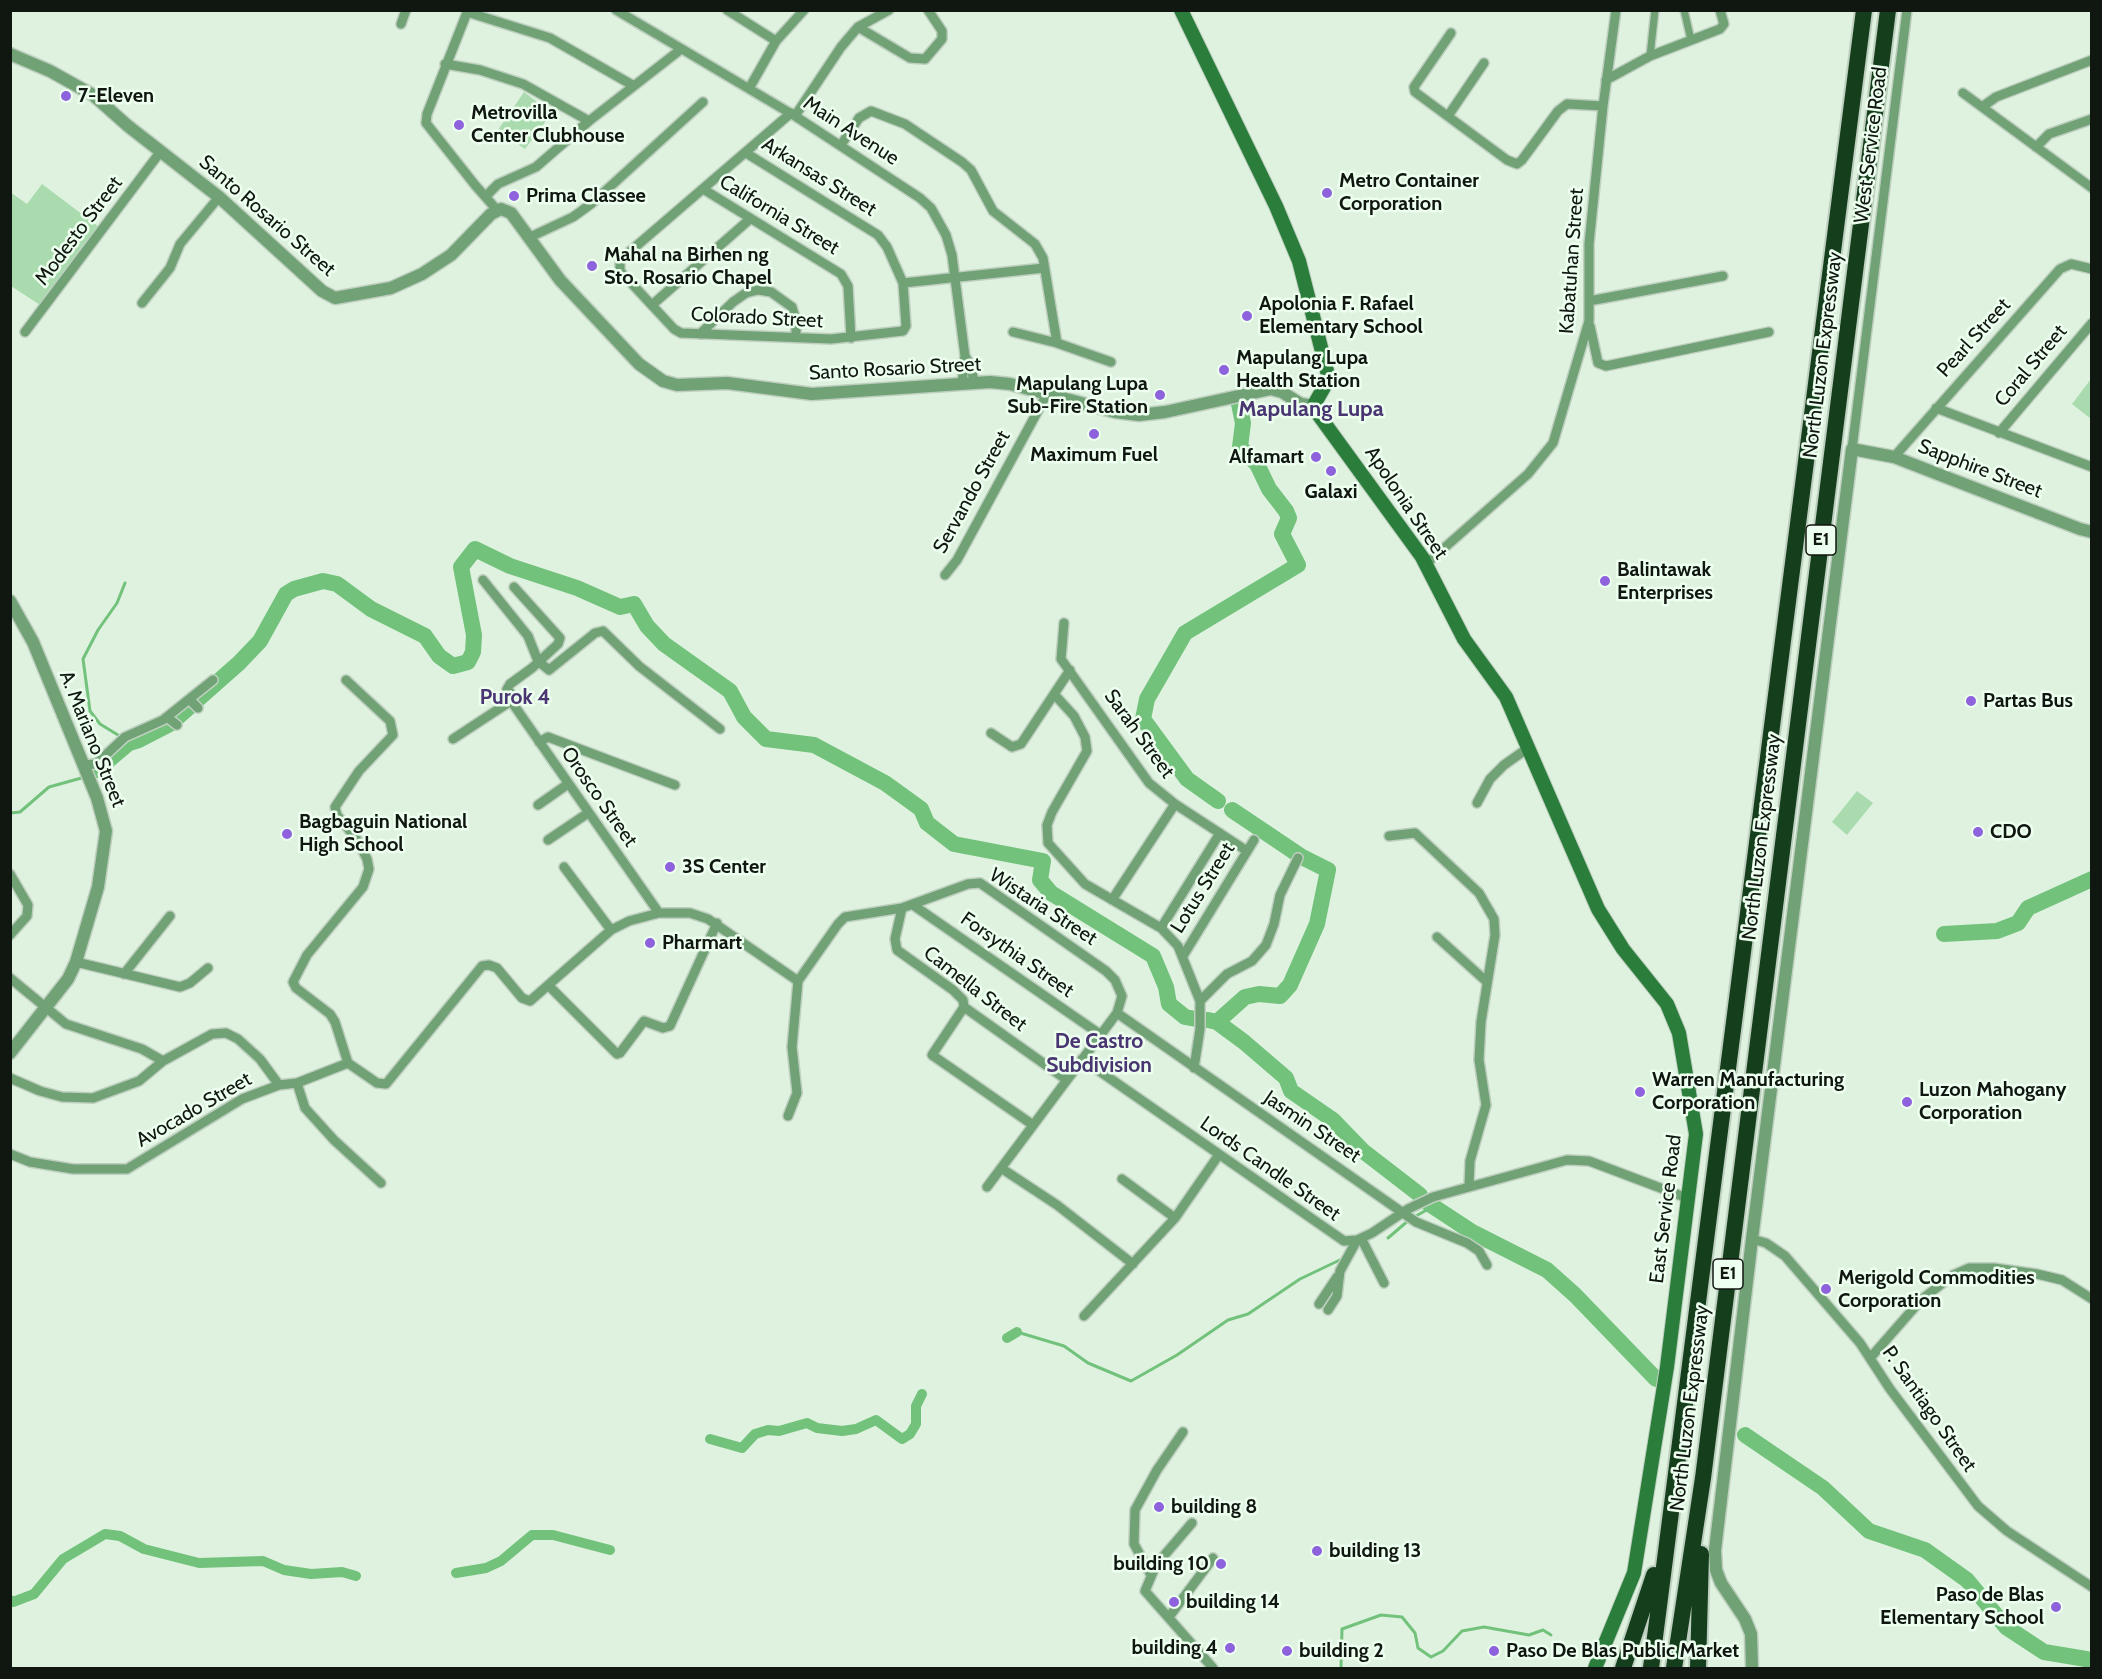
<!DOCTYPE html>
<style>
body{margin:0}
#map{position:relative;width:2102px;height:1679px;overflow:hidden;background:#dff2e0;font-family:Cabin,sans-serif}
canvas{display:block}
.frame{position:absolute;inset:0;border:12px solid #101610;pointer-events:none}
</style>
<div id="map">
<canvas width="2102" height="1679"></canvas>
<div class="frame"></div>
</div>
<script>
const ctx = document.querySelector('canvas').getContext('2d');
ctx.lineJoin = 'round';
function fillPath(path, color) { ctx.fillStyle = color; ctx.fill(path, 'evenodd'); }
const toPath = rows => new Path2D(rows.map(r => 'M' + r).join(''));
function strokePath(path, color, width, dash) { ctx.strokeStyle = color; ctx.lineWidth = width; ctx.lineCap = dash ? 'butt' : 'round'; ctx.setLineDash(dash || []); ctx.stroke(path); }
function drawText(font, color, halo, rows, align = 'center') {
  ctx.font = font + ' Cabin,sans-serif'; ctx.lineWidth = 5; ctx.setLineDash([]); ctx.textBaseline = 'middle'; ctx.strokeStyle = halo; ctx.fillStyle = color; for (const [text, x, y, turn = 0] of rows) {
    ctx.save(); ctx.translate(x, y); ctx.rotate((+turn || 0) * Math.PI / 180); ctx.textAlign = isNaN(turn) ? turn : align; if (halo) ctx.strokeText(text, 0, 0); ctx.fillText(text, 0, 0); ctx.restore();
  }
}
const green = toPath([
 [524,92,552,113,525,149,498,130],
 [42,184,99,227,40,305,11,286,10,192,27,204],
 [2091,379,2091,419,2072,404],
 [1857,791,1873,803,1847,835,1832,822]
]);
const stream = toPath([
 [118,735,100,724,90,711,83,659,98,630,117,603,125,583],
 [10,813,20,812,49,787,85,777],
 [1414,1217,1432,1207],
 [1388,1238,1409,1220],
 [1017,1332,1064,1346,1088,1363,1131,1381,1177,1355,1228,1320,1248,1314,1300,1279,1344,1258],
 [1341,1668,1342,1629,1381,1615,1402,1617,1415,1633,1418,1648,1431,1657,1443,1651,1462,1631,1484,1627,1529,1635,1543,1630,1551,1635]
]);
const canal = toPath([
 [1007,1338,1017,1332],
 [710,1439,742,1448,755,1434,768,1430,779,1431,807,1423,817,1428,842,1431,856,1429,876,1420,902,1439,910,1434,916,1424,916,1406,922,1394],
 [456,1573,486,1568,501,1561,532,1535,553,1535,610,1550],
 [10,1600,13,1602,34,1594,63,1559,105,1534,120,1536,144,1549,199,1563,263,1561,284,1570,311,1574,342,1572,356,1576]
]);
const river = toPath([
 [125,740,129,743,139,740,170,724,239,663,260,641,286,594,294,589,323,581,337,584,371,609,425,636,439,656,453,666,468,662,473,652,474,635,461,567,475,549,510,566,577,588,620,607,634,604,647,626,664,644,730,691,744,717,766,739,814,745,885,783,921,809,927,823,954,844,1043,861,1040,880,1051,893,1153,956,1166,987,1169,1004,1185,1017,1196,1019],
 [97,770,129,743],
 [1218,801,1187,779,1143,719,1147,699,1185,633,1298,565,1282,534,1289,518,1286,511,1269,489,1257,464,1240,447,1243,423,1238,399],
 [1944,934,1997,931,2018,923,2028,908,2092,879],
 [1208,1020,1217,1022,1244,1042,1286,1078,1291,1091,1333,1120,1363,1151,1420,1195],
 [1217,1022,1245,997,1259,994,1280,996,1290,985,1317,924,1328,870,1302,857,1232,810],
 [1428,1203,1472,1232,1547,1270,1575,1295,1656,1379],
 [1745,1435,1823,1488,1869,1531,1925,1550,1967,1580,2006,1627,2044,1652,2086,1659,2092,1664]
]);
const pedestrian = toPath([
 [1684,10,1691,40],
 [1650,56,1655,10]
]);
const minor = toPath([
 [468,10,427,114,426,123,475,185,497,210],
 [616,10,795,116,920,198,931,208,946,235,952,255,965,356,971,366,974,382],
 [727,10,776,41],
 [467,12,550,38,634,86],
 [401,24,406,10],
 [858,27,910,58,925,59,942,39,942,31,928,10],
 [1451,33,1414,87,1415,92,1507,160,1517,164,1522,160,1558,111,1567,104,1603,106],
 [445,64,480,70,523,84,589,121],
 [1606,80,1650,56,1720,29,1724,24,1720,10],
 [750,87,776,41,804,10],
 [1963,93,2092,188],
 [1982,107,1996,97,2092,60],
 [795,116,841,47,858,27,889,10],
 [1448,116,1484,63],
 [841,145,859,118,871,111,905,124,962,162,971,170,993,211,1035,244,1043,258,1057,343],
 [2036,147,2049,134,2092,119],
 [746,153,878,235,887,247,903,283,906,326,903,331,831,339,681,333,674,329,620,271,620,260,791,113],
 [703,189,841,274,848,286,851,338],
 [486,196,498,184,536,167,589,121,680,50],
 [528,238,573,217,591,204,703,102],
 [903,283,1044,268],
 [1589,301,1723,276],
 [142,303,170,268,180,244,219,197],
 [652,305,750,219],
 [1590,326,1598,363,1606,366,1769,332],
 [25,332,161,151],
 [1013,332,1057,343,1111,362],
 [700,334,733,302,746,293,758,290,771,292,792,307,796,321,796,337],
 [962,383,965,356],
 [1936,408,2092,467],
 [1999,433,2092,323],
 [1852,449,1907,10],
 [1894,457,2060,269,2071,264,2092,269],
 [1426,564,1528,474,1553,443,1589,321,1589,244,1603,106,1616,10],
 [945,575,957,560,1047,394],
 [483,580,528,636,538,661,549,670,595,633,603,631,639,666,720,729],
 [514,587,560,638,558,644,532,668,510,684,507,689,512,695,511,701,659,913],
 [1064,623,1061,659,1149,783,1175,804,1247,851],
 [1054,694,1074,716,1085,737,1087,751,1052,812,1047,825,1048,843,1085,884,1161,928,1178,946,1200,1001,1200,1029,1194,1068],
 [190,700,198,708],
 [167,717,177,725],
 [991,733,1012,747,1021,744,1070,670],
 [453,739,511,701],
 [539,742,548,737,675,785],
 [83,765,96,764,125,737,163,720,213,680],
 [1477,803,1490,779,1504,765,1528,748],
 [538,805,568,784],
 [1389,836,1415,833,1479,893,1494,919,1495,935,1481,1022,1479,1060,1486,1105,1470,1161,1469,1186],
 [548,840,588,813],
 [564,867,611,930],
 [10,874,28,905,27,916,10,935],
 [1112,900,1175,804],
 [913,905,1101,1035],
 [902,908,895,939,897,950,953,990,963,1000,964,1007,1067,1080],
 [1161,928,1220,833],
 [1437,937,1487,982],
 [1183,956,1254,840],
 [76,962,180,987,190,983,208,968],
 [124,974,170,916],
 [10,978,66,1024,142,1049,163,1061],
 [549,986,617,1054,620,1053,644,1021,663,1028,670,1026,717,923],
 [1200,1001,1227,974,1252,961,1266,945,1274,924,1280,895,1298,858],
 [964,1007,932,1055,1033,1125],
 [1117,1013,1416,1222,1467,1243,1479,1251,1487,1265],
 [1082,1059,1344,1241,1357,1240,1372,1233,1408,1209,1433,1197,1567,1160,1589,1161,1687,1198],
 [348,1063,377,1083,386,1084,482,966,489,965,497,968,522,998,530,1001,611,930,629,921,659,913,690,913,708,919,798,981],
 [10,1078,40,1091,62,1097,93,1098,139,1081,163,1061,212,1034,226,1033,238,1039,260,1059,279,1085],
 [297,1083,305,1108,334,1140,381,1183],
 [788,1116,797,1093,792,1047,798,981,838,924,845,917,902,908,968,884,980,883,1106,971,1115,980,1122,996,1117,1013,987,1187],
 [10,1154,30,1162,73,1169,127,1169,242,1099,279,1085,297,1083,348,1063,335,1022,330,1014,296,988,293,982,307,955,363,887,369,869,367,859,358,841,337,815,335,807,359,771,393,735,390,721,346,680],
 [1001,1168,1057,1205,1133,1264],
 [1122,1179,1175,1218],
 [1361,1238,1384,1283],
 [1752,1239,1766,1243,1785,1256,1860,1343,1890,1389,1978,1506,2007,1531,2092,1587],
 [1319,1304,1337,1277],
 [1328,1310,1337,1296,1340,1271,1357,1240],
 [1084,1316,1175,1218,1218,1156],
 [1871,1357,1921,1300,1953,1275,1969,1268,1994,1268,2037,1274,2062,1280,2092,1299],
 [1192,1523,1156,1565,1145,1591,1213,1668],
 [1151,1575,1134,1544,1135,1510,1157,1470,1183,1432],
 [1169,1617,1213,1558]
]);
const tertiary = toPath([
 [10,54,50,71,93,95,128,126,219,197,322,291,335,298,391,288,422,274,451,255,491,214,501,209,511,213,560,280,639,364,663,381,677,385,727,383,812,394,990,382,1010,384,1115,412,1139,415,1165,412,1271,389,1282,392,1301,404,1314,406],
 [10,601,33,642,97,798,106,831,98,887,76,962,68,979,10,1053],
 [1752,1668,1751,1634,1745,1619,1721,1583,1716,1570,1715,1550,1752,1239,1852,449,1894,457,2080,529,2092,532]
]);
const secondary = toPath([
 [1181,10,1276,206,1299,261,1328,375,1327,382,1315,403,1315,410,1422,557,1464,639,1506,697,1598,909,1623,949,1667,1004,1679,1033,1696,1134,1667,1367,1634,1573,1595,1668]
]);
const motorway = toPath([
 [1623,1668,1654,1575],
 [1651,1668,1864,10],
 [1674,1668,1703,1478,1888,10],
 [1698,1668,1701,1554]
]);
const markers = [
 [66,96,6,"#8d62dc"],
 [459,125,6,"#8d62dc"],
 [1327,193,6,"#8d62dc"],
 [514,196,6,"#8d62dc"],
 [592,266,6,"#8d62dc"],
 [1247,316,6,"#8d62dc"],
 [1224,370,6,"#8d62dc"],
 [1160,395,6,"#8d62dc"],
 [1094,434,6,"#8d62dc"],
 [1316,457,6,"#8d62dc"],
 [1331,471,6,"#8d62dc"],
 [1605,581,6,"#8d62dc"],
 [1971,701,6,"#8d62dc"],
 [1978,832,6,"#8d62dc"],
 [287,834,6,"#8d62dc"],
 [670,867,6,"#8d62dc"],
 [650,943,6,"#8d62dc"],
 [1640,1092,6,"#8d62dc"],
 [1907,1102,6,"#8d62dc"],
 [1826,1289,6,"#8d62dc"],
 [1159,1507,6,"#8d62dc"],
 [1317,1551,6,"#8d62dc"],
 [1221,1564,6,"#8d62dc"],
 [1174,1602,6,"#8d62dc"],
 [2056,1607,6,"#8d62dc"],
 [1230,1648,6,"#8d62dc"],
 [1287,1651,6,"#8d62dc"],
 [1494,1651,6,"#8d62dc"]
];
const shields = [
 [1821,540,30],
 [1728,1274,30]
];
const shieldNames = [
 ["E1",1821,540],
 ["E1",1728,1274]
];
const poiNames = [
 ["7-Eleven",78,96],
 ["Metrovilla",471,113],
 ["Center Clubhouse",471,136],
 ["Metro Container",1339,181],
 ["Corporation",1339,204],
 ["Prima Classee",526,196],
 ["Mahal na Birhen ng",604,255],
 ["Sto. Rosario Chapel",604,278],
 ["Apolonia F. Rafael",1259,304],
 ["Elementary School",1259,327],
 ["Mapulang Lupa",1236,358],
 ["Health Station",1236,381],
 ["Mapulang Lupa",1148,384,"right"],
 ["Sub-Fire Station",1148,407,"right"],
 ["Maximum Fuel",1094,455,"center"],
 ["Alfamart",1304,457,"right"],
 ["Galaxi",1331,492,"center"],
 ["Balintawak",1617,570],
 ["Enterprises",1617,593],
 ["Partas Bus",1983,701],
 ["Bagbaguin National",299,822],
 ["High School",299,845],
 ["CDO",1990,832],
 ["3S Center",682,867],
 ["Pharmart",662,943],
 ["Warren Manufacturing",1652,1080],
 ["Corporation",1652,1103],
 ["Luzon Mahogany",1919,1090],
 ["Corporation",1919,1113],
 ["Merigold Commodities",1838,1278],
 ["Corporation",1838,1301],
 ["building 8",1171,1507],
 ["building 13",1329,1551],
 ["building 10",1209,1564,"right"],
 ["Paso de Blas",2044,1595,"right"],
 ["Elementary School",2044,1618,"right"],
 ["building 14",1186,1602],
 ["building 4",1218,1648,"right"],
 ["building 2",1299,1651],
 ["Paso De Blas Public Market",1506,1651]
];
const streetNames = [
 ["Main Avenue",851,131,33],
 ["West Service Road",1871,145,-83],
 ["Arkansas Street",819,177,32],
 ["California Street",779,215,31],
 ["Santo Rosario Street",267,216,41],
 ["Modesto Street",79,231,-53],
 ["Kabatuhan Street",1572,261,-86],
 ["Colorado Street",757,318,3],
 ["Pearl Street",1974,338,-48],
 ["North Luzon Expressway",1823,355,-83],
 ["Coral Street",2031,366,-50],
 ["Santo Rosario Street",895,369,-3],
 ["Sapphire Street",1980,469,21],
 ["Servando Street",972,492,-61],
 ["Apolonia Street",1406,503,56],
 ["Sarah Street",1139,734,54],
 ["A. Mariano Street",92,739,68],
 ["Orosco Street",599,797,55],
 ["North Luzon Expressway",1762,837,-83],
 ["Lotus Street",1203,888,-58],
 ["Wistaria Street",1043,907,33],
 ["Forsythia Street",1017,955,35],
 ["Camella Street",975,989,38],
 ["Avocado Street",194,1110,-30],
 ["Jasmin Street",1312,1127,34],
 ["Lords Candle Street",1270,1169,35],
 ["East Service Road",1666,1209,-83],
 ["North Luzon Expressway",1690,1408,-83],
 ["P. Santiago Street",1929,1409,55]
];
const neighbourhoodNames = [
 ["Purok 4",515,698],
 ["De Castro",1099,1042],
 ["Subdivision",1099,1066]
];
const quarterNames = [
 ["Mapulang Lupa",1311,410]
];
fillPath(green, '#a9dbae');
strokePath(stream, '#72c27c', 3);
strokePath(canal, '#72c27c', 10);
strokePath(river, '#72c27c', 16);
strokePath(pedestrian, '#becfbf', 10);
strokePath(minor, '#becfbf', 12);
strokePath(tertiary, '#becfbf', 15);
strokePath(secondary, '#becfbf', 16);
strokePath(motorway, '#becfbf', 20);
strokePath(pedestrian, '#70a275', 7);
strokePath(minor, '#70a275', 9);
strokePath(tertiary, '#70a275', 12);
strokePath(secondary, '#2b7d3b', 14);
strokePath(motorway, '#153f1c', 16);
for (const [x, y, r, color] of markers) { const dot = new Path2D(); dot.arc(x, y, r, 0, 2 * Math.PI); ctx.fillStyle = color; ctx.fill(dot); strokePath(dot, '#edffee', 2); }
for (const [x, y, w] of shields) { const box = new Path2D(); box.roundRect(x - w / 2, y - 15, w, 30, 4.5); ctx.fillStyle = '#edffee'; ctx.fill(box); strokePath(box, '#101610', 1.5); }
drawText('bold 18px', '#101610', null, shieldNames);
drawText('bold 20px', '#101610', '#edffee', poiNames, 'left');
drawText('20px', '#101610', '#edffee', streetNames);
drawText('bold 21px', '#493571', '#edffee', neighbourhoodNames);
drawText('bold 22px', '#493571', '#edffee', quarterNames);
</script>
